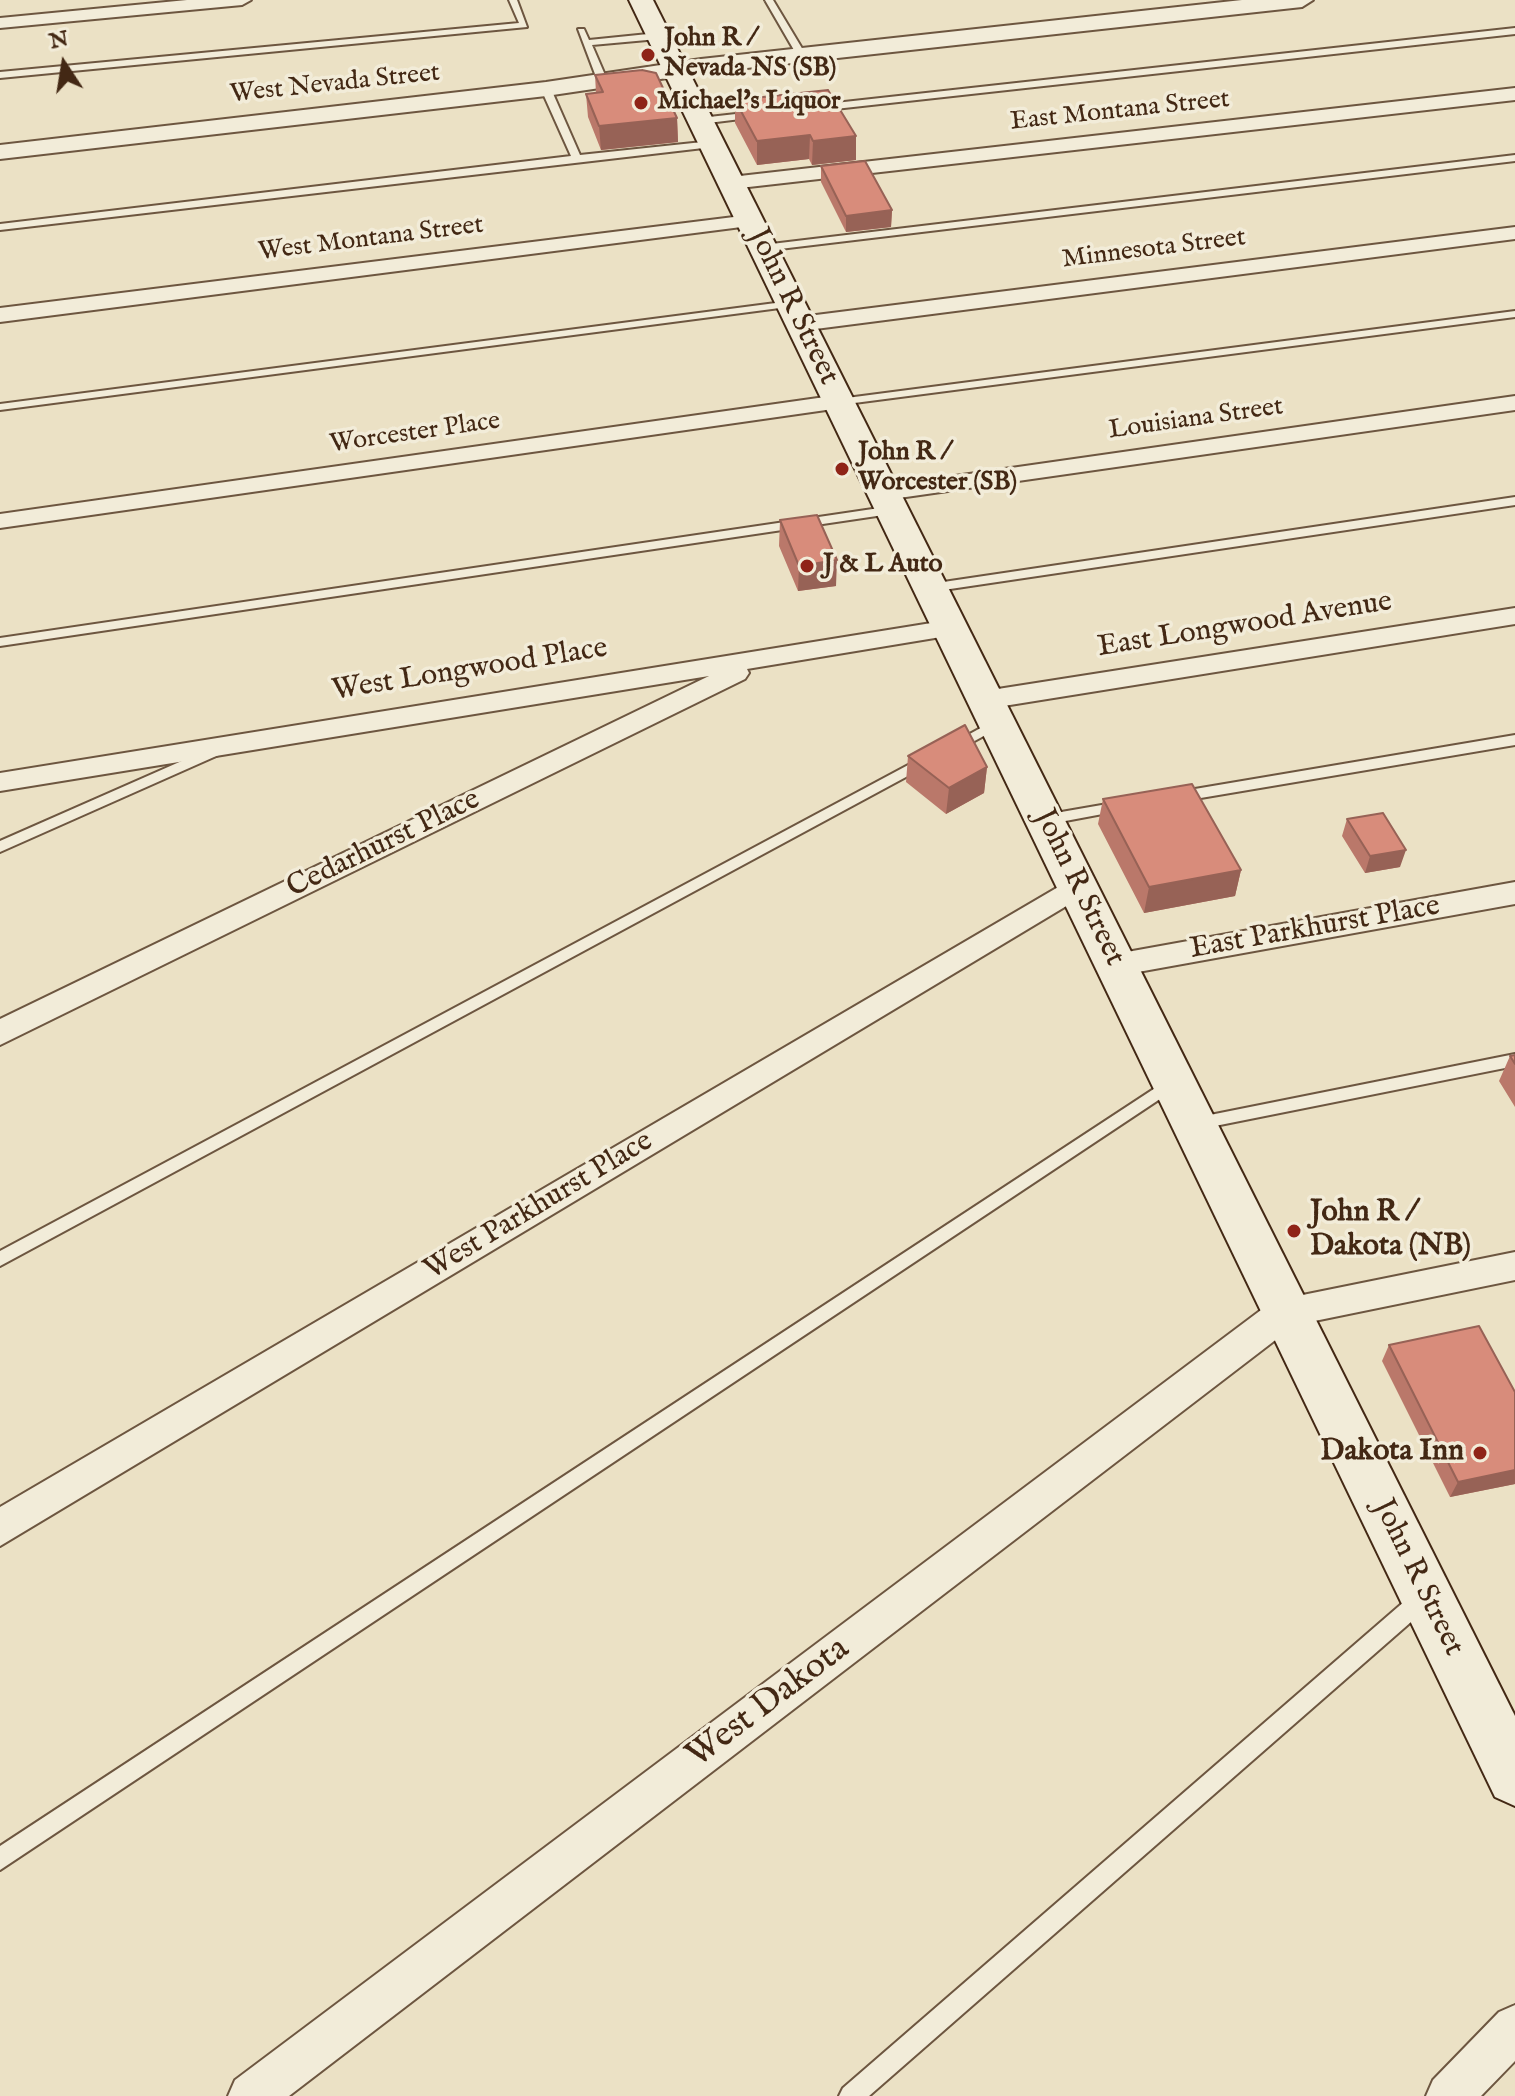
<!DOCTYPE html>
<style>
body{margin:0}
#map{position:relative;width:1515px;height:2096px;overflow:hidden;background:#ebe1c5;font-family:"IM FELL English",serif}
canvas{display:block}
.north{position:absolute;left:24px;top:24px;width:80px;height:80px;-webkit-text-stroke:6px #f2ecd9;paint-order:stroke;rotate:348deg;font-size:22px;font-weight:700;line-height:32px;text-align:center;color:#432814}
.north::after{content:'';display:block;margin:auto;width:28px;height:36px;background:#432814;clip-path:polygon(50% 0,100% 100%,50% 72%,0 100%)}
</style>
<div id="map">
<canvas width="1515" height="2096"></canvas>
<div class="north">N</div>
</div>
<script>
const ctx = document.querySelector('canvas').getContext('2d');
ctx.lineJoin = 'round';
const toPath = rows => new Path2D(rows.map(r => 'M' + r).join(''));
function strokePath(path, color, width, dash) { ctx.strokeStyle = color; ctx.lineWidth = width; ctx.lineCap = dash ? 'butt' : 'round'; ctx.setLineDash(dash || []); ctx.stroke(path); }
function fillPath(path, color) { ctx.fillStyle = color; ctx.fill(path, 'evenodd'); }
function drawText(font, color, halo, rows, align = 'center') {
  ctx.font = font + ' "IM FELL English",serif'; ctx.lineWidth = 7; ctx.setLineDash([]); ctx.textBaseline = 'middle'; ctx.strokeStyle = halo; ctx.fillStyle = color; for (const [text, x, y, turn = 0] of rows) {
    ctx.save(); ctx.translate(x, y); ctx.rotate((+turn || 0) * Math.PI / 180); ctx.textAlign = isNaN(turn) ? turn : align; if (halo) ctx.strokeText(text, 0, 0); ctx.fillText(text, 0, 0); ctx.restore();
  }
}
const service = toPath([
 [509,0,517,0,527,27,0,78,0,72,519,23,509,0],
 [765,0,773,0,806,55,804,57,798,57,765,0],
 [1515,28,1515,34,817,111,812,108,817,105,1515,28],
 [578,29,584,29,589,40,658,33,663,36,658,39,592,45,608,82,603,85,598,82,578,29],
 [546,86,551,89,580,155,712,141,717,144,712,147,0,230,0,224,571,156,541,89,546,86],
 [754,112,757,113,757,117,700,124,695,121,700,118,754,112],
 [1515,155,1515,161,763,251,758,248,763,245,1515,155],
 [791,301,795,302,795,306,0,410,0,404,791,301],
 [1515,311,1515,317,839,405,833,402,839,399,1515,311],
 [1515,497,1515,505,930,592,924,588,930,584,1515,497],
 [893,506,897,507,897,513,0,646,0,638,893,506],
 [997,719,1002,720,1004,723,1002,726,958,750,953,752,946,747,997,719],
 [1515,735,1515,745,1177,802,1170,797,1177,792,1515,735],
 [218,745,225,750,223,753,0,852,0,841,218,745],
 [925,756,930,758,932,761,930,764,0,1266,0,1251,925,756],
 [1119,802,1124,804,1126,807,1124,810,1044,825,1037,820,1044,815,1119,802],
 [1515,1054,1515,1066,1195,1130,1189,1129,1187,1124,1189,1119,1195,1118,1515,1054],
 [1172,1077,1178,1079,1180,1083,1178,1087,0,1870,0,1846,1172,1077],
 [1420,1592,1427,1594,1430,1601,1427,1608,869,2096,839,2096,843,2088,1413,1594,1420,1592]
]);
const minor = toPath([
 [187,0,251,0,242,5,0,28,0,18,187,0],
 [1515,88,1515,100,731,189,721,183,731,177,1515,88],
 [750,215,757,217,760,221,757,225,0,322,0,308,750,215],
 [1515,227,1515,239,800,331,789,324,800,317,1515,227],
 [839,395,847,397,851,402,847,407,0,528,0,514,839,395],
 [1515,396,1515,410,885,500,873,493,885,486,1515,396],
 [1515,608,1515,624,985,709,975,706,971,700,975,694,985,691,1515,608],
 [950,620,959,622,963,628,959,634,747,669,749,673,745,679,0,1045,0,1019,709,676,0,791,0,773,950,620],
 [1077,876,1088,879,1092,886,1088,893,0,1546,0,1507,1077,876],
 [1515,882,1515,904,1116,976,1105,973,1101,965,1105,957,1116,954,1515,882],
 [1515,1252,1515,1280,1295,1325,289,2096,228,2096,235,2080,1273,1301,1515,1252],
 [1515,2005,1515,2061,1481,2096,1426,2096,1433,2080,1499,2012,1515,2005]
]);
const tertiary = toPath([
 [1242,0,1313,0,1302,7,701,73,546,96,0,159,0,145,546,82,701,59,1242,0]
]);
const secondary = toPath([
 [629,0,653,0,1515,1716,1515,1806,1495,1797,629,0]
]);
const wall = toPath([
 [595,75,677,118,678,142,601,150,588,117,586,94,596,93],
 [735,100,856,136,856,160,812,165,809,159,757,165,735,123],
 [821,166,892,210,891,227,846,232,821,182],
 [780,520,836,586,798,591,779,546],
 [908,756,987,767,984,793,946,814,906,782],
 [1103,799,1241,870,1235,896,1144,913,1098,824],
 [1347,819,1400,867,1365,873,1342,836],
 [1515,1055,1515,1107,1499,1081,1510,1056],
 [1389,1345,1515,1392,1515,1484,1450,1497,1382,1361]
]);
const shadedWall = toPath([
 [677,118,678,142,601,150,599,126],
 [810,135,809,159,757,165,757,141],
 [856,136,856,160,812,165,813,141],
 [892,210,891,227,846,232,846,216],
 [837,560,836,586,798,591,799,566],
 [987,767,984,793,946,814,949,788],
 [1406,850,1400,867,1365,873,1370,856],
 [1241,870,1235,896,1144,913,1149,887],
 [1515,1470,1515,1484,1450,1497,1458,1482]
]);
const building = toPath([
 [642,70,656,73,677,118,599,126,586,94,603,92,595,75,642,70],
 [828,90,856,136,813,141,810,135,757,141,735,100,828,90],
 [865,161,892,210,846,216,821,166,865,161],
 [817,515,837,560,799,566,780,520,817,515],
 [965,725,987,767,949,788,908,756,965,725],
 [1192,784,1241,870,1149,887,1103,799,1192,784],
 [1383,813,1406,850,1370,856,1347,819,1383,813],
 [1515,1055,1515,1064,1510,1056,1515,1055],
 [1479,1326,1515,1392,1515,1470,1458,1482,1389,1345,1479,1326]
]);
const markers = [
 [648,55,8,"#8f2418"],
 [641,103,8,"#8f2418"],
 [842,469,8,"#8f2418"],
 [807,566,8,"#8f2418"],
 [1294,1231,8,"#8f2418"],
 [1480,1453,8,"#8f2418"]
];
const farPoinames = [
 ["John R /",664,40],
 ["Nevada NS (SB)",664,70],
 ["Michael's Liquor",657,103],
 ["John R /",858,454],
 ["Worcester (SB)",858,484],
 ["J & L Auto",823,566]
];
const farStreetnames = [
 ["West Nevada Street",335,85,-6],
 ["East Montana Street",1120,112,-6],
 ["West Montana Street",371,240,-7],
 ["Minnesota Street",1154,250,-7],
 ["Louisiana Street",1196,420,-8],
 ["Worcester Place",415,434,-8]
];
const streetNames = [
 ["John R Street",792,307,64],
 ["East Longwood Avenue",1245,626,-9],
 ["West Longwood Place",470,671,-9],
 ["Cedarhurst Place",384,845,-26],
 ["John R Street",1078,888,64],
 ["East Parkhurst Place",1315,929,-10],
 ["West Parkhurst Place",539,1207,-31],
 ["John R Street",1417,1578,64]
];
const poiNames = [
 ["John R /",1310,1214],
 ["Dakota (NB)",1310,1248],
 ["Dakota Inn",1464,1453,"right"]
];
const nearStreetnames = [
 ["West Dakota",769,1704,-37]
];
strokePath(service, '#6d5640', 4);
strokePath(minor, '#6d5640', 4);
strokePath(tertiary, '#6d5640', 4);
strokePath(secondary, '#432814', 4);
fillPath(service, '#f2ecd9');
fillPath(minor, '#f2ecd9');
fillPath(tertiary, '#f2ecd9');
fillPath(secondary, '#f2ecd9');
fillPath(wall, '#ba786a');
fillPath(shadedWall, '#976256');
fillPath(building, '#d88c7b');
strokePath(building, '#976256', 2);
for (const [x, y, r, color] of markers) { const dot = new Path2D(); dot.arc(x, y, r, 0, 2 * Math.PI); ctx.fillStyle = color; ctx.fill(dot); strokePath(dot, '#f2ecd9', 3); }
drawText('bold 26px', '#432814', '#f2ecd9', farPoinames, 'left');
drawText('26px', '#432814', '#f2ecd9', farStreetnames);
drawText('30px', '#432814', '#f2ecd9', streetNames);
drawText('bold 30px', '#432814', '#f2ecd9', poiNames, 'left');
drawText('36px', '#432814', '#f2ecd9', nearStreetnames);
</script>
